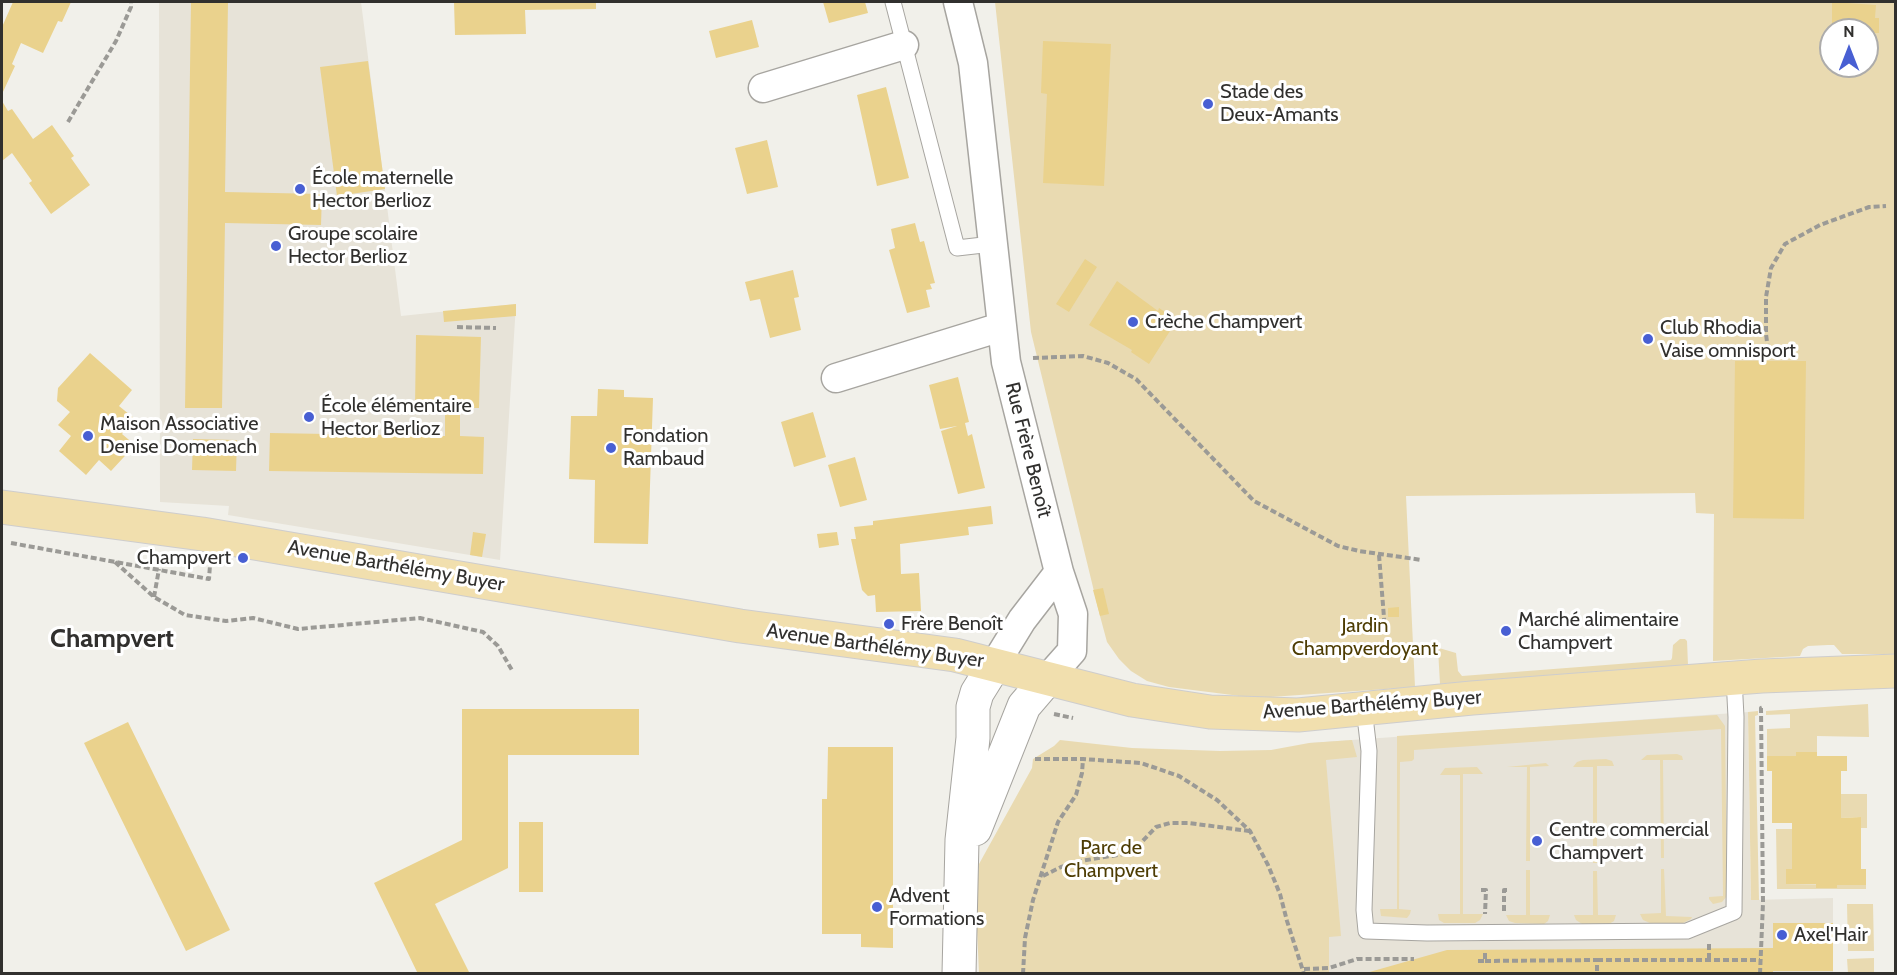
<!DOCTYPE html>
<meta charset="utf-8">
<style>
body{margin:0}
#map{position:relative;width:1897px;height:975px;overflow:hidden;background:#f1f0ea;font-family:Cabin,sans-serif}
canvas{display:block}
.frame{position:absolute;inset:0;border:3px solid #31302e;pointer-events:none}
.north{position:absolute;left:1819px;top:18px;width:60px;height:60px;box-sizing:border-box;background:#fff;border:2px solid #adacab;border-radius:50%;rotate:0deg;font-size:16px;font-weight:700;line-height:24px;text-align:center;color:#31302e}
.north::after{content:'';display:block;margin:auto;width:21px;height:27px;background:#485fd3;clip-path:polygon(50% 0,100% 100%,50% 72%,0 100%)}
</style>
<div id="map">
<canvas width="1897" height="975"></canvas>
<div class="frame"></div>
<div class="north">N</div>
</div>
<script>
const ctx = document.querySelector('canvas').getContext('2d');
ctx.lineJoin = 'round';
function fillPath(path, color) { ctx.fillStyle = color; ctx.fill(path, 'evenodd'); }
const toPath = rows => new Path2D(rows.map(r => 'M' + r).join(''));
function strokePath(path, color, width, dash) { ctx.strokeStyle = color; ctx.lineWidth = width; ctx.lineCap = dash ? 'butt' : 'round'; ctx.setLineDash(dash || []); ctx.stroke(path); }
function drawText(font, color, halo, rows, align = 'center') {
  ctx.font = font + ' Cabin,sans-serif'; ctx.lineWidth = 6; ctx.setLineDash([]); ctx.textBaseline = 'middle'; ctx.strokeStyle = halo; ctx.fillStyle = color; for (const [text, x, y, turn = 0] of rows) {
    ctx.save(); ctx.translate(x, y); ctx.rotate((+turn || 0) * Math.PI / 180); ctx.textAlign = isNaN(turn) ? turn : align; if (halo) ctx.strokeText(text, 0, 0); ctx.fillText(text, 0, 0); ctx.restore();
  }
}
const built = toPath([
 [159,2,361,2,401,316,516,304,500,560,228,515,229,506,160,502],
 [1748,712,1751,900,1833,898,1833,973,1329,973,1329,962,1309,743]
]);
const green = toPath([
 [995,2,1895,2,1895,654,1842,654,1834,645,1828,645,1808,646,1803,649,1800,656,1713,661,1714,514,1696,513,1695,493,1406,496,1415,687,1256,698,1169,687,1147,681,1131,671,1119,659,1107,642,1100,616,1031,332],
 [1831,30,1867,30,1867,66,1831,66],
 [1680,639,1685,639,1687,641,1688,665,1440,684,1438,649,1439,648,1456,653,1458,671,1462,676,1671,660,1672,658,1673,645],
 [1868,704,1869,737,1817,736,1817,752,1797,752,1796,756,1767,756,1767,729,1790,728,1790,714,1766,715,1766,711],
 [1758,711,1758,715,1755,716,1759,900,1751,900,1748,712],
 [1717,715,1725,726,1727,896,1722,902,1713,904,1709,899,1709,897,1723,896,1721,729,1414,750,1414,759,1412,761,1400,762,1399,909,1411,910,1410,914,1407,918,1381,916,1380,909,1397,909,1397,736],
 [1060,740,1132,748,1220,751,1271,750,1309,743,1352,740,1357,757,1326,760,1341,936,1329,937,1329,973,979,973,976,907,979,864,1032,768,1033,759,1054,746],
 [1677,754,1682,756,1683,760,1663,760,1664,858,1661,858,1660,760,1641,760,1647,755],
 [1606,759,1612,761,1614,766,1597,766,1597,863,1593,863,1593,767,1573,767,1577,762,1583,760],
 [1546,763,1549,766,1530,767,1530,861,1526,861,1527,767,1507,767],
 [1477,767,1483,774,1463,774,1463,914,1483,914,1480,920,1475,923,1444,923,1439,920,1438,914,1460,914,1460,775,1440,775,1445,768],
 [1841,794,1867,794,1867,828,1861,828,1861,817,1841,818],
 [1776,829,1792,829,1792,869,1786,869,1787,884,1866,885,1866,889,1777,889],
 [1661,869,1664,869,1666,916,1692,917,1691,919,1683,923,1650,923,1643,920,1640,914,1661,913],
 [1526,870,1530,870,1530,915,1550,915,1548,921,1544,924,1515,923,1509,921,1506,915,1526,915],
 [1593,871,1597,871,1598,915,1616,915,1614,921,1609,924,1582,924,1576,920,1574,915,1593,915],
 [1847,904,1873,904,1874,951,1848,951],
 [1874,958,1874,973,1848,973,1847,959]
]);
const building = toPath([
 [13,2,71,2,62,22,58,21,43,53,21,43,12,64,15,66,2,94,2,27],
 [191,2,228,2,225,192,322,194,321,225,225,223,222,408,185,408],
 [454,2,596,2,596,9,525,10,526,34,455,35],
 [823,2,865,2,868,13,829,23],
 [1832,2,1876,5,1875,18,1879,18,1879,33,1875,33,1875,46,1867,46,1867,30,1832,30],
 [752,20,759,47,716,58,709,31],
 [1043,41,1111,44,1104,186,1043,183,1047,94,1041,93],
 [368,61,385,189,337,196,320,67],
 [886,87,909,178,877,186,857,95],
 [2,101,8,111,12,109,33,139,52,125,74,156,71,158,90,185,51,214,29,183,32,181,12,153,2,161],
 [767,140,778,187,747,194,735,148],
 [915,223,920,242,924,241,935,283,930,284,932,289,926,290,930,307,907,313,889,250,895,248,891,229],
 [1085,259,1097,267,1069,312,1056,304],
 [793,270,799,297,794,298,801,330,770,338,760,299,750,301,745,282],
 [1117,281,1158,311,1159,308,1177,320,1149,364,1131,352,1132,350,1089,325],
 [516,304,516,316,444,322,443,311],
 [416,335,481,337,479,408,460,408,460,436,484,437,483,474,269,471,270,433,445,436,445,408,415,408],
 [90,353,132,390,119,406,135,419,122,434,135,445,111,471,99,460,86,475,59,451,71,436,58,425,70,412,57,401,58,388],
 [1735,361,1806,361,1804,519,1733,518],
 [958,377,969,422,965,423,968,436,972,434,985,488,958,494,941,431,957,426,940,429,929,385],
 [598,389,624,390,624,397,653,398,648,544,594,543,595,480,569,479,571,416,597,416],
 [813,412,826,457,794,467,781,422],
 [193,439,237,440,236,471,192,470],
 [855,457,867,500,840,507,828,465],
 [991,506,993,524,968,527,969,535,900,544,901,574,919,573,921,611,876,612,875,595,868,596,862,590,851,539,856,539,854,527,873,525,873,521],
 [473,532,486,534,482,557,470,555],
 [837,532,839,545,819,548,817,534],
 [1103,588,1109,614,1100,616,1093,590],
 [1399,607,1399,617,1388,617,1388,608],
 [462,709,639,709,639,755,508,755,508,868,435,904,470,974,418,974,374,883,462,840],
 [128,722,230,930,186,951,84,743],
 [828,747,893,747,893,948,861,947,861,934,822,934,822,799,827,799],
 [1796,752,1817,752,1817,756,1847,756,1847,771,1841,771,1841,818,1861,817,1861,869,1866,869,1866,885,1837,885,1837,888,1816,888,1816,884,1786,884,1786,869,1792,869,1792,823,1772,823,1772,771,1767,771,1767,756,1796,756],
 [519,822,543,822,543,892,519,892],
 [1773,923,1833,923,1833,971,1773,971,1773,974,1366,973,1447,950,1773,948]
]);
const path = toPath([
 [68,122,116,41,131,7,131,2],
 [457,327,496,328],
 [1768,350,1766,334,1766,297,1771,268,1785,244,1820,225,1869,207,1886,206],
 [1033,358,1083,356,1108,363,1136,379,1254,501,1338,546,1359,551,1422,560],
 [11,543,209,579,210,565],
 [1379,555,1385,630],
 [115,562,154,597,185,615,226,621,253,618,298,629,420,618,483,632,498,646,513,672],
 [154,597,159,569],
 [1054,714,1073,718],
 [1035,759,1083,759,1141,763,1179,776,1217,800,1250,831,1268,865,1280,894,1287,921,1304,974],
 [1043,876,1061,867,1081,861,1123,854,1136,848,1156,827,1170,823,1189,823,1249,831],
 [1481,890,1486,890,1485,914],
 [1504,911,1504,890,1507,890],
 [1709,944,1709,960],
 [1597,960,1760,960],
 [1478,961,1485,961,1485,952],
 [1485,961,1597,960,1597,974],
 [1304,969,1329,968,1357,959,1414,959],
 [1023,974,1025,938,1033,900,1058,822,1076,795,1082,773,1083,759],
 [1760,974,1763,903,1761,708,1764,707]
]);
const lane = toPath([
 [893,2,957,248,992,244],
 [1364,708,1369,751,1364,910,1366,931,1427,933,1687,931,1734,912,1736,717,1734,678]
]);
const street = toPath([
 [958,2,973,63,1006,362,1059,572,1073,614,1072,651,1048,678],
 [763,88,904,45],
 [836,378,1001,327],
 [995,664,1022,620,1059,572]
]);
const secondary = toPath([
 [975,829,1024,706,1048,678],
 [959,974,962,840,973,738,973,707,977,693,995,664]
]);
const primary = toPath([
 [2,507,202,534,740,626,955,655,1132,700,1210,712,1298,715,1472,698,1762,676,1896,671]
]);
const markers = [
 [1208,104,6,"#485fd3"],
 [300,189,6,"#485fd3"],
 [276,246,6,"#485fd3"],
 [1133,322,6,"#485fd3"],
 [1648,339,6,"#485fd3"],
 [309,417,6,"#485fd3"],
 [88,436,6,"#485fd3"],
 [611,448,6,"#485fd3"],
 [243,558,6,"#485fd3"],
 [889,624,6,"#485fd3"],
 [1506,631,6,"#485fd3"],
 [1537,841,6,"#485fd3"],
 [877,907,6,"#485fd3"],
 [1782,935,6,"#485fd3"]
];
const poiNames = [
 ["Stade des",1220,92],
 ["Deux-Amants",1220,115],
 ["École maternelle",312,178],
 ["Hector Berlioz",312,201],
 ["Groupe scolaire",288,234],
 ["Hector Berlioz",288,257],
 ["Crèche Champvert",1145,322],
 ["Club Rhodia",1660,328],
 ["Vaise omnisport",1660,351],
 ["École élémentaire",321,406],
 ["Hector Berlioz",321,429],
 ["Maison Associative",100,424],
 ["Denise Domenach",100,447],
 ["Fondation",623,436],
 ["Rambaud",623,459],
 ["Champvert",231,558,"right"],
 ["Marché alimentaire",1518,620],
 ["Champvert",1518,643],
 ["Frère Benoît",901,624],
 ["Centre commercial",1549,830],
 ["Champvert",1549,853],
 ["Advent",889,896],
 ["Formations",889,919],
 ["Axel'Hair",1794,935]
];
const streetNames = [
 ["Rue Frère Benoît",1028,450,76],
 ["Avenue Barthélémy Buyer",396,566,10],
 ["Avenue Barthélémy Buyer",875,646,8],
 ["Avenue Barthélémy Buyer",1372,705,-4]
];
const parkNames = [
 ["Jardin",1365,626],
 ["Champverdoyant",1365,649],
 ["Parc de",1111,848],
 ["Champvert",1111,871]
];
const districtNames = [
 ["Champvert",112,639]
];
fillPath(built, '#e7e3d8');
fillPath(green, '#e9dab1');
fillPath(building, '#ead28d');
strokePath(lane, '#a7a5a0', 17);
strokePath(street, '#a7a5a0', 31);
strokePath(secondary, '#a7a5a0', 35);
strokePath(primary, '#cecdcd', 35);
strokePath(path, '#9b9a96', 4, [6, 3]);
strokePath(lane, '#fff', 15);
strokePath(street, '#fff', 28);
strokePath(secondary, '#fff', 33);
strokePath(primary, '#f1dfae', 33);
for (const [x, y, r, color] of markers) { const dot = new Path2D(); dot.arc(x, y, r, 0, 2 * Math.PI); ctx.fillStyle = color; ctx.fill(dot); strokePath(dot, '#fff', 2); }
drawText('20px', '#31302e', '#fff', poiNames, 'left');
drawText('20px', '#31302e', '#fff', streetNames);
drawText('20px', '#4d3c03', '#fff', parkNames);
drawText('bold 26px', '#31302e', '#fff', districtNames);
</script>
